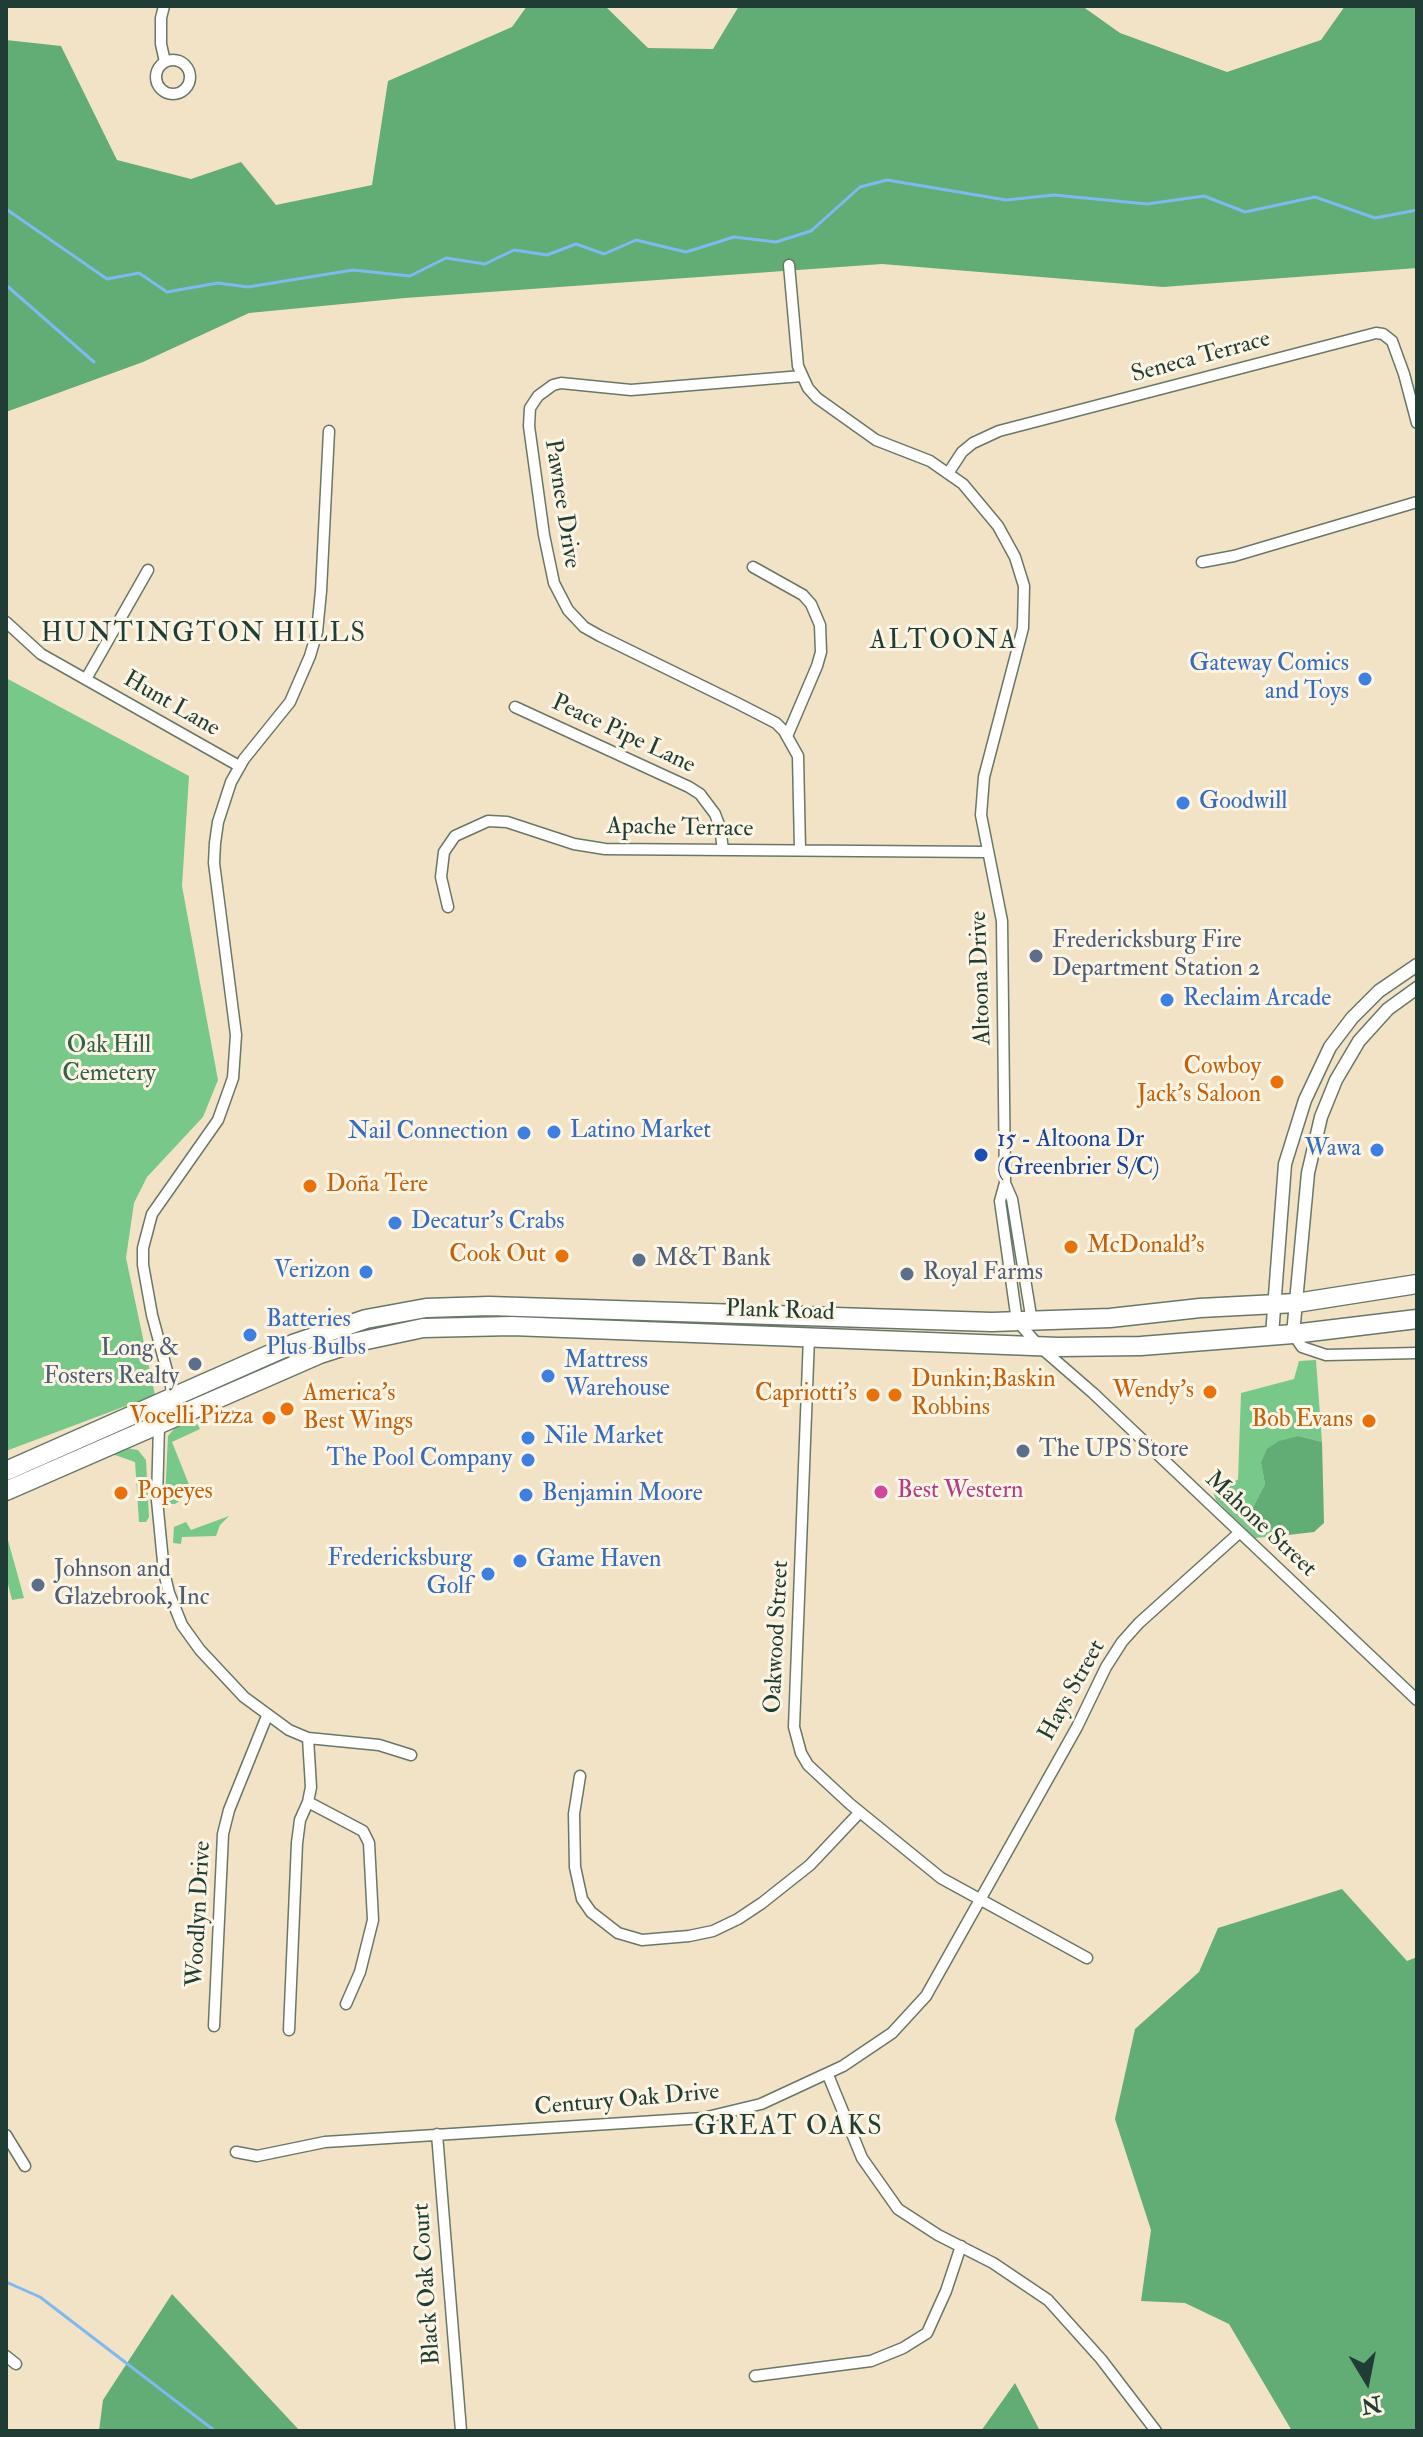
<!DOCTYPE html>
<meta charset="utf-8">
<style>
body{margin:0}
#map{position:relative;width:1423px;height:2437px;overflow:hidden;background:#f3e3c6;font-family:"IM FELL Double Pica",serif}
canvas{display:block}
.frame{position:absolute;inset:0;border:8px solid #1f3d34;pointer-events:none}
.north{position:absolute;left:1327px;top:2341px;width:80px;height:80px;-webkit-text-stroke:6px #fcf5e5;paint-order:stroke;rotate:170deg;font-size:22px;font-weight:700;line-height:32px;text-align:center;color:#1f3d34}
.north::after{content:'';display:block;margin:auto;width:28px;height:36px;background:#1f3d34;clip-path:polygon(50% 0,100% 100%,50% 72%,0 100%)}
</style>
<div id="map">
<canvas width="1423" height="2437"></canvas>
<div class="frame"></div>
<div class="north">N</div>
</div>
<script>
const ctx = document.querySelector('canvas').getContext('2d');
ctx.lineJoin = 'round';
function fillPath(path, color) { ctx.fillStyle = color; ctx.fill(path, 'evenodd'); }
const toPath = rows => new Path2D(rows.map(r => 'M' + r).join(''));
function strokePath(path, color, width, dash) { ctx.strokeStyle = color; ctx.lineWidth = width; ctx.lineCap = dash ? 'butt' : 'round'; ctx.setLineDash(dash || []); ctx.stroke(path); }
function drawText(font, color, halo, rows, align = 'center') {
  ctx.font = font + ' "IM FELL Double Pica",serif'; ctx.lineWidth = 6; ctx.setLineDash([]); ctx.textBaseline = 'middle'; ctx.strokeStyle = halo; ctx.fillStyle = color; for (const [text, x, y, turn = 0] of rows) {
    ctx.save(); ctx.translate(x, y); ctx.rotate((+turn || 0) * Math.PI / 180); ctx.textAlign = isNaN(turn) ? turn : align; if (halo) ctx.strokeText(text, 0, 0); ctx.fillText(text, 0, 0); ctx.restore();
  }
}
const green = toPath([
 [6,678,189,776,182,886,218,1080,203,1117,147,1177,134,1203,126,1258,155,1395,6,1451],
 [1316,1360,1322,1442,1299,1436,1261,1463,1265,1484,1251,1511,1257,1523,1288,1535,1255,1538,1216,1500,1213,1492,1214,1486,1220,1483,1238,1480,1241,1393,1294,1379,1299,1361],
 [195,1419,200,1429,172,1442,192,1492,175,1504,169,1504,165,1498,168,1436,174,1429],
 [126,1448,138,1450,146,1460,149,1517,146,1522,139,1522,135,1462,112,1454],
 [229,1516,220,1525,216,1536,182,1537,181,1544,173,1543,174,1527,186,1522,191,1530],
 [6,1533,24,1598,12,1600,6,1576]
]);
const forest = toPath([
 [527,6,605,6,648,48,713,49,739,6,1082,6,1120,33,1227,72,1321,40,1345,6,1417,6,1417,268,1163,287,882,264,405,298,249,313,143,362,6,412,6,40,61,46,117,160,191,179,241,162,276,205,372,185,388,81,512,27],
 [1299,1436,1322,1442,1324,1523,1314,1532,1288,1535,1257,1523,1251,1511,1265,1484,1261,1463,1267,1449,1279,1441],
 [1342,1889,1407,1961,1417,1957,1417,2431,1292,2431,1229,2324,1185,2303,1141,2301,1151,2230,1115,2119,1135,2029,1199,1972,1218,1928],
 [172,2294,300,2431,99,2431,103,2400],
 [1015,2383,1040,2431,981,2431]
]);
const stream = toPath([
 [6,209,107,279,139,273,167,292,218,283,248,287,353,270,410,276,446,258,485,264,514,250,547,255,576,244,604,254,636,240,686,252,734,237,776,242,811,231,860,187,887,180,1006,200,1054,195,1147,204,1204,196,1245,212,1315,197,1375,218,1417,210],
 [6,285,94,362],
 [6,2282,40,2297,215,2431]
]);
const minor = toPath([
 [164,6,161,18,161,44,165,62],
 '156 77a17 17 0 1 1 34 0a17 17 0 1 1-34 0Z',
 [789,265,798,366,808,388,817,398,876,440,930,461,963,484,998,526,1015,557,1024,586,1023,628,984,777,981,815,1002,921,1005,1183,1000,1201,1017,1321,1040,1347,1093,1393,1417,1700],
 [329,431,321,591,317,632,310,656,290,702,244,759,231,782,218,822,215,843,214,863,236,1035,233,1078,218,1120,152,1214,143,1248,143,1265,152,1315,174,1397,159,1425,157,1500,164,1572,169,1593,182,1625,200,1650,244,1697,289,1730,308,1738,379,1745,411,1755],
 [949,472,962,452,973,443,999,431,1376,333,1383,334,1392,341,1404,374,1417,423],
 [1202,562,1234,556,1417,502],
 [753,567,803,595,811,604,820,625,821,652,817,666,788,734],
 [6,622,41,654,239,766],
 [86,679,148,570],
 [515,707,689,787,700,794,715,814,720,827,723,850],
 [800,850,798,756,784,731,776,723,737,703,600,636,584,627,568,610,554,583,544,535,529,426,530,408,538,396,553,385,561,383,631,390,802,376],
 [448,907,441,877,444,852,455,836,488,821,507,822,574,844,605,849,987,852],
 [1005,1183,1012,1199,1032,1322],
 [1293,1334,1302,1347,1326,1355,1417,1353],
 [809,1337,794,1727,801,1753,808,1765,850,1804,941,1878,1087,1958],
 [580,1776,574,1814,575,1867,582,1899,591,1912,618,1933,642,1940,689,1936,713,1931,738,1919,762,1903,810,1865,860,1812],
 [308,1802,363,1831,369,1843,373,1920,360,1972,346,2004],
 [214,2026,223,1834,229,1810,267,1716],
 [289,2030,297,1843,300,1820,308,1802,311,1787,308,1738],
 [828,2075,862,2158,898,2209,938,2235,993,2263,1048,2300,1101,2359,1156,2431],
 [437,2134,461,2431],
 [6,2135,25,2166],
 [236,2152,257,2156,325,2142,703,2118,761,2104,843,2066,892,2033,926,1996,1077,1727,1106,1667,1122,1642,1139,1623,1239,1533],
 [6,2356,16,2364],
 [755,2376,871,2361,903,2348,927,2333,946,2291,961,2246]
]);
const tertiary = toPath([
 [1293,1334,1308,1173,1321,1117,1336,1080,1359,1041,1388,1009,1417,988],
 [1272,1335,1285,1164,1305,1100,1330,1047,1352,1018,1379,991,1417,965]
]);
const trunk = toPath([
 [6,1471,293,1344,366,1319,426,1308,489,1306,992,1322,1110,1318,1200,1308,1296,1303,1417,1284],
 [6,1491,320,1354,357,1342,423,1328,512,1326,1058,1347,1141,1346,1293,1334,1417,1319]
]);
const markers = [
 [1365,679,8,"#3f7fe0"],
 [1183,803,8,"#3f7fe0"],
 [1036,956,8,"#5c6f8a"],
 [1167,1000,8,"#3f7fe0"],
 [1277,1082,8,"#e8710a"],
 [554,1132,8,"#3f7fe0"],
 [524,1133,8,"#3f7fe0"],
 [1377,1150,8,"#3f7fe0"],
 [981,1155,8,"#1a4fb4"],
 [310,1186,8,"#e8710a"],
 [395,1223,8,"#3f7fe0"],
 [1071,1247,8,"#e8710a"],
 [562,1256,8,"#e8710a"],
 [639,1260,8,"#5c6f8a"],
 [366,1272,8,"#3f7fe0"],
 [907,1274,8,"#5c6f8a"],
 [250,1335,8,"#3f7fe0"],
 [195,1364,8,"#5c6f8a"],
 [548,1376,8,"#3f7fe0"],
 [1210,1392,8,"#e8710a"],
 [873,1395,8,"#e8710a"],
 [895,1395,8,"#e8710a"],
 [287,1409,8,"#e8710a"],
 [269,1418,8,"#e8710a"],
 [1369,1421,8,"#e8710a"],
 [528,1438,8,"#3f7fe0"],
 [1023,1451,8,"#5c6f8a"],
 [528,1460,8,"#3f7fe0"],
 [881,1492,8,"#d1479c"],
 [121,1493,8,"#e8710a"],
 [526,1495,8,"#3f7fe0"],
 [520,1561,8,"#3f7fe0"],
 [488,1574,8,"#3f7fe0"],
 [38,1585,8,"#5c6f8a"]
];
const streetNames = [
 ["Seneca Terrace",1201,358,-15],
 ["Pawnee Drive",561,504,81],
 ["Hunt Lane",171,705,30],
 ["Peace Pipe Lane",623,735,25],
 ["Apache Terrace",680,829,1],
 ["Altoona Drive",982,978,-92],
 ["Plank Road",780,1312,2],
 ["Mahone Street",1260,1525,43],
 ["Oakwood Street",778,1637,-87],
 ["Hays Street",1073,1691,-61],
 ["Woodlyn Drive",200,1914,-87],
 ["Century Oak Drive",627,2101,-5],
 ["Black Oak Court",428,2284,-94]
];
const shopNames = [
 ["Gateway Comics",1349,665,"right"],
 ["and Toys",1349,693,"right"],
 ["Goodwill",1199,803],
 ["Reclaim Arcade",1183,1000],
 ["Latino Market",570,1132],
 ["Nail Connection",508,1133,"right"],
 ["Wawa",1361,1150,"right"],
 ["Decatur's Crabs",411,1223],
 ["Verizon",350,1272,"right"],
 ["Batteries",266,1321],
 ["Plus Bulbs",266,1349],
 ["Mattress",564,1362],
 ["Warehouse",564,1390],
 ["Nile Market",544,1438],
 ["The Pool Company",512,1460,"right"],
 ["Benjamin Moore",542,1495],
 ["Fredericksburg",472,1560,"right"],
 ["Golf",472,1588,"right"],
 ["Game Haven",536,1561]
];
const serviceNames = [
 ["Fredericksburg Fire",1052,942],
 ["Department Station 2",1052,970],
 ["M&T Bank",655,1260],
 ["Royal Farms",923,1274],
 ["Long &",179,1350,"right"],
 ["Fosters Realty",179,1378,"right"],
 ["The UPS Store",1039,1451],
 ["Johnson and",54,1571],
 ["Glazebrook, Inc",54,1599]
];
const parkNames = [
 ["Oak Hill",109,1047],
 ["Cemetery",109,1075]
];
const foodNames = [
 ["Cowboy",1261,1068],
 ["Jack's Saloon",1261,1096],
 ["Doña Tere",326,1186,"left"],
 ["McDonald's",1087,1247,"left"],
 ["Cook Out",546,1256],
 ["Dunkin;Baskin",911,1381,"left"],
 ["Robbins",911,1409,"left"],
 ["Wendy's",1194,1392],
 ["America's",303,1395,"left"],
 ["Best Wings",303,1423,"left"],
 ["Capriotti's",857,1395],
 ["Vocelli Pizza",253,1418],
 ["Bob Evans",1353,1421],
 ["Popeyes",137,1493,"left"]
];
const transitNames = [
 ["15 - Altoona Dr",997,1141],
 ["(Greenbrier S/C)",997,1169]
];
const hotelNames = [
 ["Best Western",897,1492]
];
const neighbourhoodNames = [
 ["HUNTINGTON HILLS",204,635],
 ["ALTOONA",944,642],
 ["GREAT OAKS",789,2128]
];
fillPath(green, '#78c889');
fillPath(forest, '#62ac75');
strokePath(stream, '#7eb9f0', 3);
strokePath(minor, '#697767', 13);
strokePath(tertiary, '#697767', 15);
strokePath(trunk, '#697767', 21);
strokePath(minor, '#fff', 10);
strokePath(tertiary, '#fff', 12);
strokePath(trunk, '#fff', 18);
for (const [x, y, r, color] of markers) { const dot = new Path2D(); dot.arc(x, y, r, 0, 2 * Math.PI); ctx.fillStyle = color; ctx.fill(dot); strokePath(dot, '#fcf5e5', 3); }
drawText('24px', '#1f3d34', '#fcf5e5', streetNames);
drawText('24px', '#366cbe', '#fcf5e5', shopNames, 'left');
drawText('24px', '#4e5e75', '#fcf5e5', serviceNames, 'left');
drawText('24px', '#356049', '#fcf5e5', parkNames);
drawText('24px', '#c56008', '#fcf5e5', foodNames, 'right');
drawText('24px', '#164399', '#fcf5e5', transitNames, 'left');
drawText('24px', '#b23c85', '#fcf5e5', hotelNames, 'left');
ctx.letterSpacing = '2px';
drawText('26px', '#1f3d34', '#fcf5e5', neighbourhoodNames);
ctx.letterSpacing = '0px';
</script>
